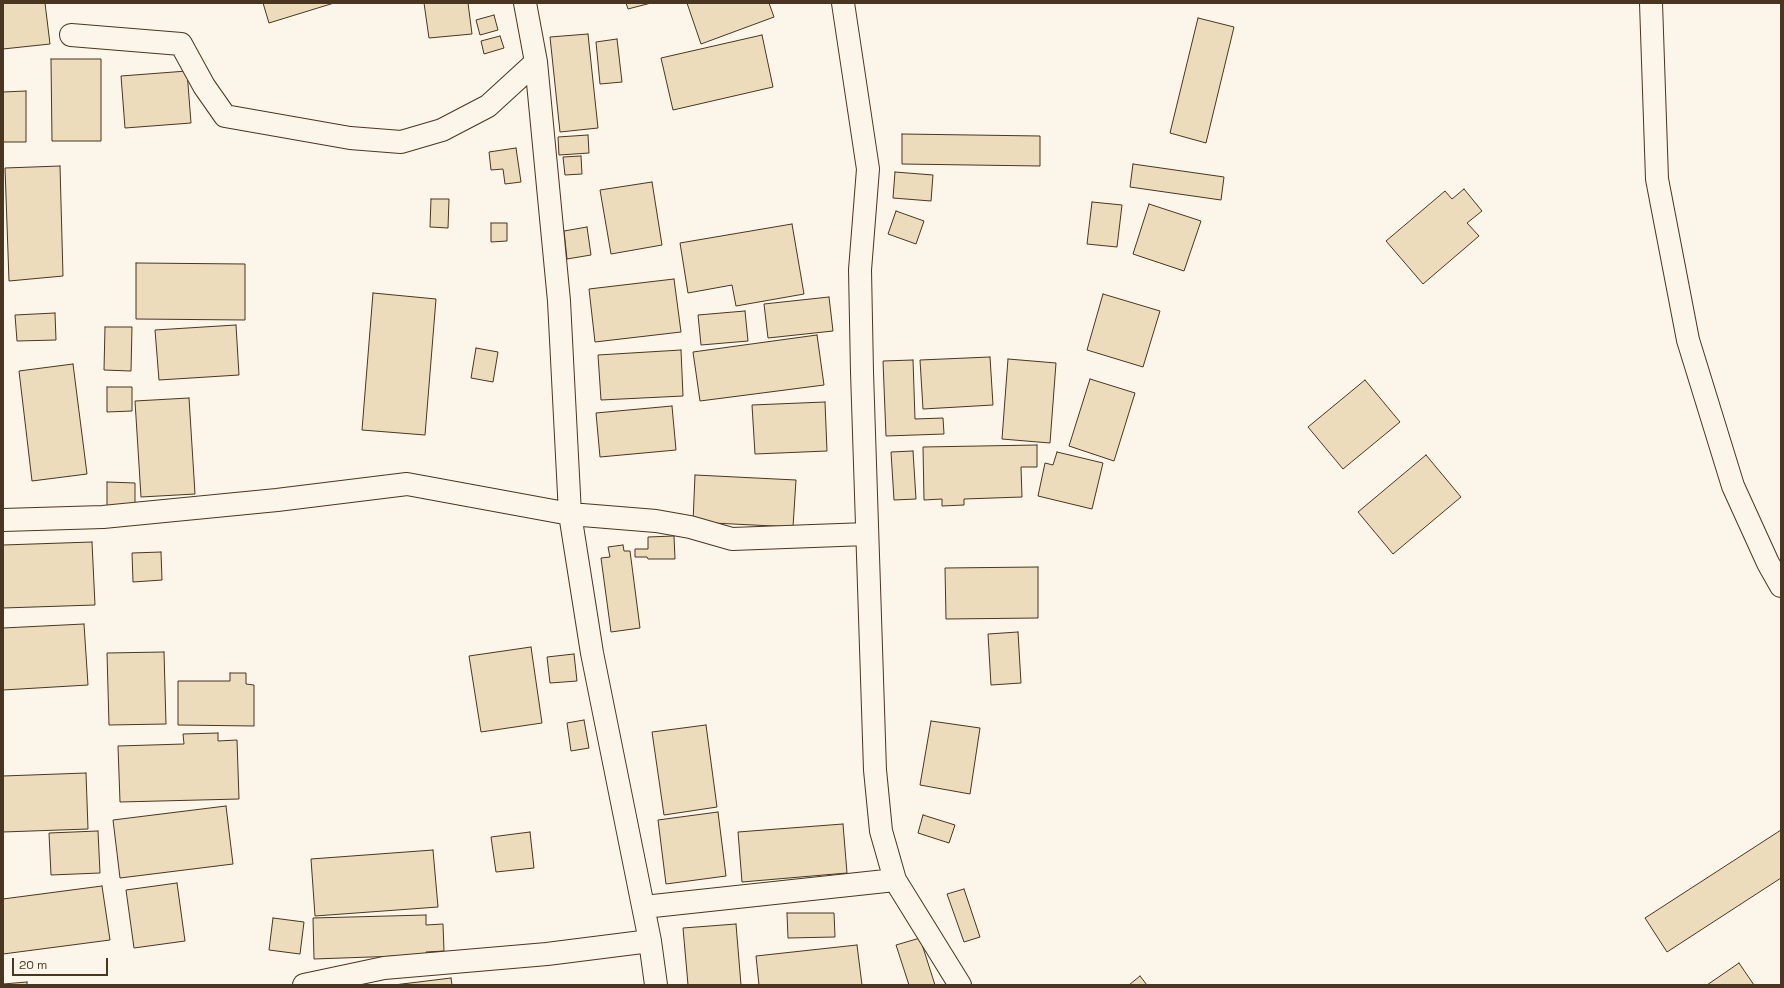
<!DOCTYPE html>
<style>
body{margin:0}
#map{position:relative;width:1784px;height:988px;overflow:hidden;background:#fbf6e9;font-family:"Space Grotesk",sans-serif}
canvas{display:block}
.frame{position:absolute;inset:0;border:4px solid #4a3520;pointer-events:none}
.scale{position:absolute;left:12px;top:958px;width:96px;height:18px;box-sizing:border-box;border:2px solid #4a3520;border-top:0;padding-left:5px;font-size:12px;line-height:14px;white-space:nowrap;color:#4a3520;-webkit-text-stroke:3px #fbf6e9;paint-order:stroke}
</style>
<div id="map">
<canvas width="1784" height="988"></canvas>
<div class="frame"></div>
<div class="scale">20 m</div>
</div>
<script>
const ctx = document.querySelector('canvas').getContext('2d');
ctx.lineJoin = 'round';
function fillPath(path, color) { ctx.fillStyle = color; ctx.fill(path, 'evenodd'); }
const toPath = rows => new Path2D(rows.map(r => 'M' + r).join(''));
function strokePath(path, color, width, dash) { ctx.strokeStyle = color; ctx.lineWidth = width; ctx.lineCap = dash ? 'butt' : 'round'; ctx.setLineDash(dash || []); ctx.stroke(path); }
const building = toPath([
 [3,3,45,3,50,44,3,49,3,3],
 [263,3,334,3,269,23,263,3],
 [424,3,468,3,472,34,429,38,424,3],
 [626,3,651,3,628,9,626,3],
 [687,3,769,3,774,17,701,44,687,3],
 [494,15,498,30,480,35,476,20,494,15],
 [1198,18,1234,27,1206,143,1170,133,1198,18],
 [588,34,598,128,560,132,550,37,588,34],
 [762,35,773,87,673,110,661,58,762,35],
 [500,36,504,48,484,54,481,41,500,36],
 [617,39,622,82,600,84,596,42,617,39],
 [51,59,101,59,101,141,52,141,51,59],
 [187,71,191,123,125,128,121,76,187,71],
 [26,91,26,142,3,142,3,92,26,91],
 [902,134,1040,136,1040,166,902,164,902,134],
 [588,135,589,153,559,155,558,137,588,135],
 [516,148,521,182,505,184,503,169,491,170,489,152,516,148],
 [581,156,582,174,565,175,563,157,581,156],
 [1133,164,1224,177,1221,200,1130,187,1133,164],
 [60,166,63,276,9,281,5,168,60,166],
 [895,172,933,175,931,201,893,198,895,172],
 [652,182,662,245,611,254,600,190,652,182],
 [1464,189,1482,211,1467,223,1479,236,1423,284,1386,241,1445,191,1452,199,1464,189],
 [431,199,449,199,448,228,430,227,431,199],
 [1092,202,1122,205,1117,247,1087,244,1092,202],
 [1149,204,1201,221,1184,271,1133,254,1149,204],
 [896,211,924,221,916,244,888,234,896,211],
 [491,223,507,223,507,241,491,242,491,223],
 [792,224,804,294,736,306,732,285,688,293,680,243,792,224],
 [587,227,591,255,567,259,564,231,587,227],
 [136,263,245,264,245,320,136,319,136,263],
 [674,279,681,332,595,342,589,289,674,279],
 [373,293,436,299,425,435,362,430,373,293],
 [1103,294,1160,311,1143,367,1087,350,1103,294],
 [829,297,833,331,768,338,764,304,829,297],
 [745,311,748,341,701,345,698,315,745,311],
 [55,313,56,340,17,341,15,315,55,313],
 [236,325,239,375,159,380,155,330,236,325],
 [105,327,132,327,131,371,104,370,105,327],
 [817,335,824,385,700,401,693,352,817,335],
 [476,348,498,352,493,382,471,378,476,348],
 [681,350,683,396,601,400,598,355,681,350],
 [990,357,993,405,923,409,920,360,990,357],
 [1008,359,1056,363,1050,443,1002,439,1008,359],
 [913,360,915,419,943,418,944,434,886,436,883,361,913,360],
 [73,364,87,474,32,481,19,371,73,364],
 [1090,379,1135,393,1114,461,1069,446,1090,379],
 [1365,380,1400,422,1343,469,1308,427,1365,380],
 [107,387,132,387,132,411,107,412,107,387],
 [189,398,195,494,141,497,135,401,189,398],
 [825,402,827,451,755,454,752,405,825,402],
 [672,406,676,450,600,457,596,413,672,406],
 [1037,445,1037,467,1021,467,1022,497,964,499,964,505,942,506,942,499,924,500,923,447,1037,445],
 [913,451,916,499,894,500,891,452,913,451],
 [1057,452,1103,463,1092,509,1038,496,1045,463,1053,465,1057,452],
 [1426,455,1461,497,1393,554,1358,512,1426,455],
 [695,475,796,480,793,527,693,522,695,475],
 [107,482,135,483,135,506,107,506,107,482],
 [674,536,675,559,648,559,647,557,635,557,635,549,648,549,648,537,674,536],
 [92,542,95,605,3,608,3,545,92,542],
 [623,545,624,551,630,551,640,628,611,632,601,558,610,557,608,547,623,545],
 [161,552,162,580,133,582,132,553,161,552],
 [1038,567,1038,618,946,619,945,568,1038,567],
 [84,624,88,685,3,690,3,628,84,624],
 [1018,632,1021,683,991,685,988,634,1018,632],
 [531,647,542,723,481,732,469,656,531,647],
 [164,652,166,724,109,725,107,653,164,652],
 [574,654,577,681,550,683,547,657,574,654],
 [230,673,246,673,246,684,254,685,254,726,178,725,178,681,230,681,230,673],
 [584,720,589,748,571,751,567,723,584,720],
 [931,721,980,728,970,794,920,785,931,721],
 [706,725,717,807,664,815,652,732,706,725],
 [218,733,218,741,237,740,239,799,120,802,118,746,184,744,183,734,218,733],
 [86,773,88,829,3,832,3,776,86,773],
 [226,806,233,864,120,878,113,820,226,806],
 [718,812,726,876,666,884,658,820,718,812],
 [923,815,955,825,949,843,918,833,923,815],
 [843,824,847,873,742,882,738,832,843,824],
 [1781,830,1781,878,1667,952,1645,918,1781,830],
 [98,831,100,873,51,875,49,833,98,831],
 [530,832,534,868,496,872,491,837,530,832],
 [433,850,438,907,315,916,311,859,433,850],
 [177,883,185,941,134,948,126,890,177,883],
 [102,886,110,940,3,954,3,899,102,886],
 [964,889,980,937,964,942,947,894,964,889],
 [787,913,834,913,835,937,788,938,787,913],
 [426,915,426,925,443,924,444,951,426,952,427,955,314,959,313,918,426,915],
 [273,918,304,922,300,954,269,950,273,918],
 [736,924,741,985,688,985,683,928,736,924],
 [920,938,935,985,909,985,896,945,920,938],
 [857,945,862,985,759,985,756,956,857,945],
 [1739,963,1754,985,1707,985,1739,963],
 [1140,976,1147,985,1129,985,1140,976],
 [451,978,452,985,394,985,451,978],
 [27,982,27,985,3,985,3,984,27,982]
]);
const minor = toPath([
 [525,3,536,62,559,301,570,514,592,653,650,941,656,985],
 [843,3,868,169,860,270,862,372,875,770,881,831,895,880,960,985],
 [1651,3,1657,179,1688,340,1733,486,1768,563,1781,586],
 [71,35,181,44,204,86,225,116,350,138,401,142,442,130,488,106,536,62],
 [3,520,103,517,277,500,407,484,570,514,656,521,690,527,732,539,867,534],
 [644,907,895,880],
 [304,985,384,968,547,954,650,941]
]);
fillPath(building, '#ecdcbc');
strokePath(building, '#4a3520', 1);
strokePath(minor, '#4a3520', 24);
strokePath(minor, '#fbf6e9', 22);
</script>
